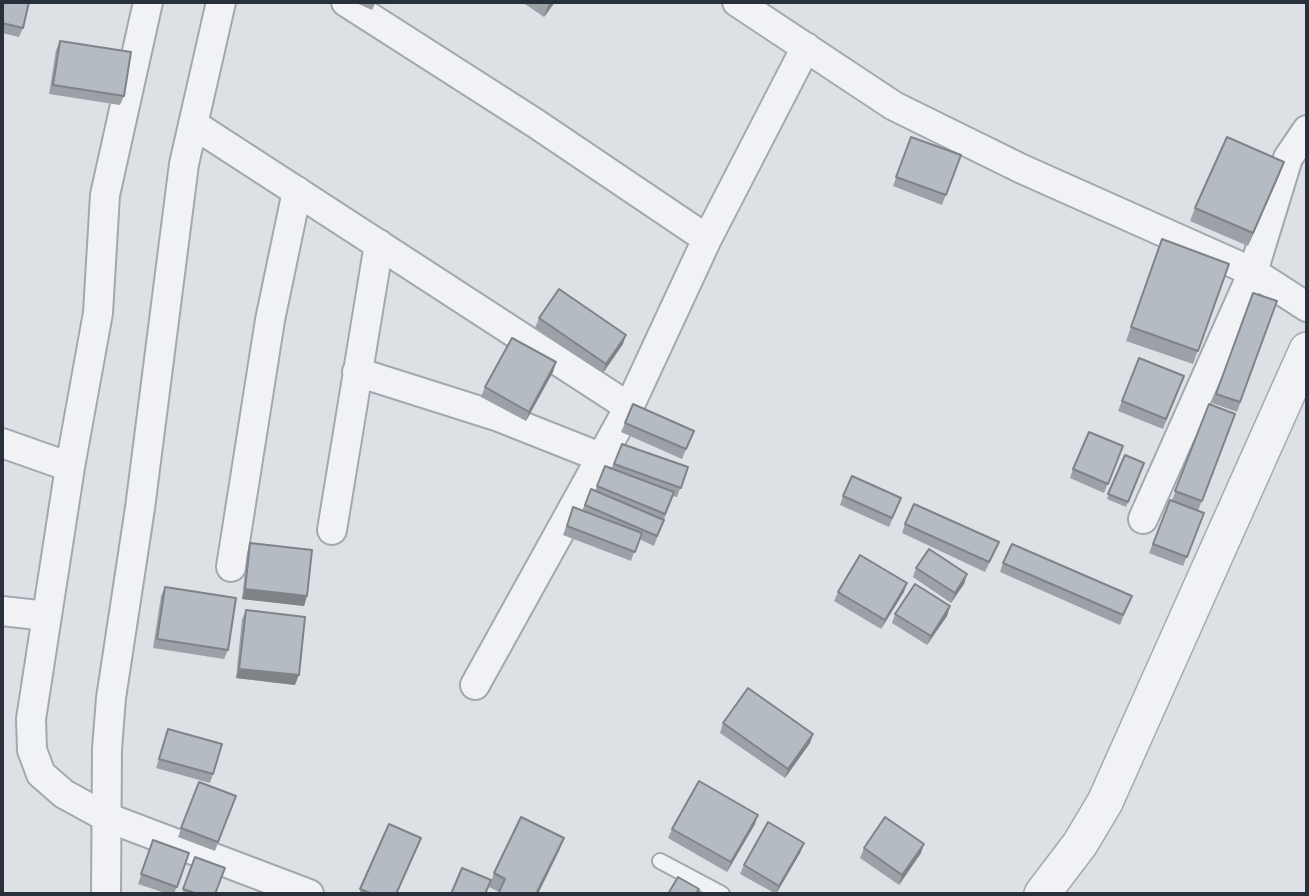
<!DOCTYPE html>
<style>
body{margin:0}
#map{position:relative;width:1309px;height:896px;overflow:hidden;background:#dde1e6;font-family:"Alegreya Sans",sans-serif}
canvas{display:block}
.frame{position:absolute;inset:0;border:4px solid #28303c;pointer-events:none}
</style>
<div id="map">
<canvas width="1309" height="896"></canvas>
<div class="frame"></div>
</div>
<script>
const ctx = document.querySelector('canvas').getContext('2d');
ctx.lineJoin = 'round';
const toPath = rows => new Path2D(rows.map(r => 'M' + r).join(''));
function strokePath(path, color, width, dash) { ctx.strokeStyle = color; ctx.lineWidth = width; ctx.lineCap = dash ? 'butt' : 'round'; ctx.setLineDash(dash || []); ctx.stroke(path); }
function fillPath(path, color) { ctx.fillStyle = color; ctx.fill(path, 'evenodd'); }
const service = toPath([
 [660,861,722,894]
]);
const minor = toPath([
 [148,2,105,195,98,313,70,467,31,719,32,750,41,774,64,794,106,817,309,894],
 [346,2,535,123,707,239],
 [737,2,894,106,1022,169,1253,272,1307,307],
 [193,124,629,407],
 [357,372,499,417,600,457],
 [2,443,70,467],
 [1143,519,1253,272,1288,158,1307,130],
 [332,530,379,244],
 [231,567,270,320,297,191],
 [2,611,47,616],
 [475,685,629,407,707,239,806,47],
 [106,894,107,749,111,698,140,508,184,164,221,2]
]);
const tertiary = toPath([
 [1042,894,1080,844,1105,802,1307,350]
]);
const wall = toPath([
 [2,2,23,28,19,37,2,33],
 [354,2,376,2,372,10],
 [522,2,555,2,544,17],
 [60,41,124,96,120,105,49,94,56,50],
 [911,137,961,155,942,205,893,186],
 [1284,162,1248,246,1190,221,1195,208],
 [1162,239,1229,264,1193,364,1126,341],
 [1253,293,1277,301,1237,412,1212,403],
 [539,318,623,344,603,373,535,328],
 [1139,358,1184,376,1163,429,1118,411],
 [556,362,553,372,526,421,481,397,485,387],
 [1209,404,1235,414,1198,511,1204,513,1183,566,1149,553,1170,500,1172,500],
 [625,423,690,440,682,459,621,432],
 [622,444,688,467,677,497,673,496,654,546,639,539,631,561,563,535,573,507,582,511,591,489,595,491,597,486,613,469],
 [1123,446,1104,493,1070,478,1073,469],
 [1125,455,1144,463,1126,507,1107,499],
 [843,496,901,498,889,527,840,505],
 [905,524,995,552,985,572,902,533],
 [250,543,307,596,304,606,242,599,247,553],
 [1003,563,1128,605,1120,625,1000,572],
 [916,568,967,574,964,584,951,603,913,577],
 [165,587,228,650,224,659,153,648,161,596],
 [838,592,904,592,881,629,834,601],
 [950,606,947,616,927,645,892,623,895,614],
 [246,610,295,685,236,678,242,619],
 [723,723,813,734,810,743,785,778,720,733],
 [168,729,213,774,210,783,156,768],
 [199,782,236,796,215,851,178,837],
 [389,824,421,838,417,848,397,894,359,894],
 [755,824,727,872,668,838,672,829],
 [153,840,189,853,174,894,168,894,138,884],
 [804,843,800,853,776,894,740,874,744,865],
 [864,848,921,853,899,885,860,858],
 [559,851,499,892,489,887,494,873],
 [195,857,215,894,182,894]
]);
const shadedWall = toPath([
 [550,2,555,2,544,17,549,3],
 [1284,162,1279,176,1248,246,1253,233],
 [626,335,623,344,603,373,606,364],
 [556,362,553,372,526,421,529,412],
 [967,574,964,584,951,603,955,593],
 [907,583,904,592,881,629,885,620],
 [245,589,307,596,304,606,242,599],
 [950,606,947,616,927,645,931,636],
 [239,669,299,675,295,685,236,678],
 [813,734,810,743,785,778,788,769],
 [758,815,755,824,727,872,731,862],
 [564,838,559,851,538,894,536,894],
 [804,843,800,853,776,894,779,886],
 [924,844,921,853,899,885,902,875]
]);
const building = toPath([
 [2,2,29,2,23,28,2,23,2,2],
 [60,41,131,52,124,96,53,85,60,41],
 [911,137,961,155,946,195,896,177,911,137],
 [1227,137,1284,162,1253,233,1195,208,1227,137],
 [1162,239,1229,264,1198,351,1131,327,1162,239],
 [559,289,626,335,606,364,539,318,559,289],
 [1253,293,1277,301,1240,402,1216,394,1253,293],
 [512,338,556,362,529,412,485,387,512,338],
 [1139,358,1184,376,1166,419,1122,401,1139,358],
 [633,404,694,431,686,449,625,423,633,404],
 [1209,404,1235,414,1202,501,1175,491,1209,404],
 [1089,432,1123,446,1108,484,1073,469,1089,432],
 [622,444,688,467,681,488,614,464,622,444],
 [1125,455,1144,463,1128,502,1108,494,1125,455],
 [605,466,674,492,665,514,597,486,605,466],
 [852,476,901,498,892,518,843,496,852,476],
 [591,489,664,520,657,536,585,505,591,489],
 [1170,500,1204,513,1187,557,1153,544,1170,500],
 [914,504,999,542,989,562,905,524,914,504],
 [573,507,642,533,635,552,567,526,573,507],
 [250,543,312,550,307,596,245,589,250,543],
 [1012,544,1132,596,1123,615,1003,563,1012,544],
 [929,549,967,574,955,593,916,568,929,549],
 [860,555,907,583,885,620,838,592,860,555],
 [915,584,950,606,931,636,895,614,915,584],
 [165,587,236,598,228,650,157,639,165,587],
 [246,610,305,617,299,675,239,669,246,610],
 [748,688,813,734,788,769,723,723,748,688],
 [168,729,222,744,213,774,159,759,168,729],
 [699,781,758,815,731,862,672,829,699,781],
 [199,782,236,796,218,842,181,828,199,782],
 [521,817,564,838,536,894,498,894,505,879,494,873,521,817],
 [885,817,924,844,902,875,864,848,885,817],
 [768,822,804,843,779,886,744,865,768,822],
 [389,824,421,838,396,894,372,894,360,889,389,824],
 [153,840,189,853,177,887,141,874,153,840],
 [195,857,225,868,215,894,198,894,183,889,195,857],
 [462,868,491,880,485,894,451,894,462,868],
 [678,877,699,889,696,894,668,894,678,877]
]);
strokePath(service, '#a3a8b0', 18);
strokePath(minor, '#a3a8b0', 32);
strokePath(tertiary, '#a3a8b0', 38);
strokePath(service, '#f0f2f5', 14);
strokePath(minor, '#f0f2f5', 28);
strokePath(tertiary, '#f0f2f5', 35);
fillPath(wall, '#9ca1a7');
fillPath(shadedWall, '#7f8388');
fillPath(building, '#b5bbc2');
strokePath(building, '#7f8388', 2);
</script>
